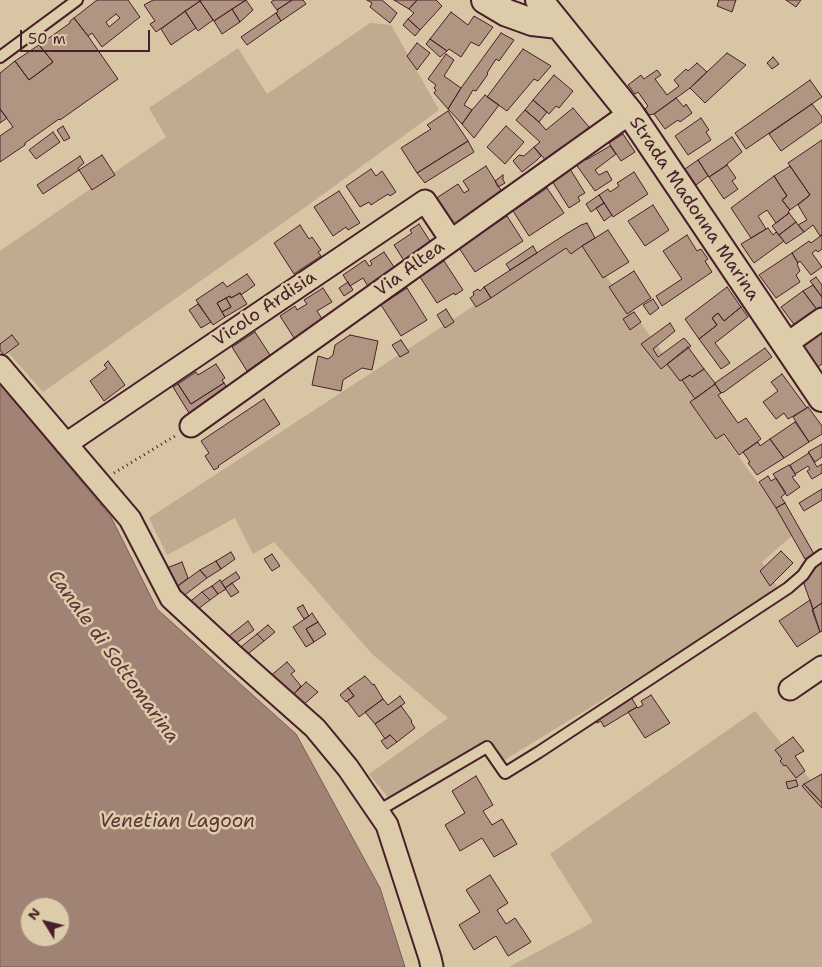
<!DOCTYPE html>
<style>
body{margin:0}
#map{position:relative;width:822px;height:967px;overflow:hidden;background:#d7c5a4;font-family:"Shantell Sans",sans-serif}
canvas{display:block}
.north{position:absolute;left:20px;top:897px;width:50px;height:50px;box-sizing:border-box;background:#ddcca9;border:1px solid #a28777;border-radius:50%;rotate:306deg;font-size:14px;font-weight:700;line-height:20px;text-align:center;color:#4a1f2b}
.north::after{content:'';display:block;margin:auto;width:18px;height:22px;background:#4a1f2b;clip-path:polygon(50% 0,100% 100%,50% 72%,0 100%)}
.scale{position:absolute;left:20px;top:30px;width:130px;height:22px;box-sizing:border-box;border:2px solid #4a1f2b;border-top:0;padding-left:6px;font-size:15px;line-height:18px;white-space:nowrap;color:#4a1f2b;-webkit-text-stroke:4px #ddcca9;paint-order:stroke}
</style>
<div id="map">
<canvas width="822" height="967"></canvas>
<div class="north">N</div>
<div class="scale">50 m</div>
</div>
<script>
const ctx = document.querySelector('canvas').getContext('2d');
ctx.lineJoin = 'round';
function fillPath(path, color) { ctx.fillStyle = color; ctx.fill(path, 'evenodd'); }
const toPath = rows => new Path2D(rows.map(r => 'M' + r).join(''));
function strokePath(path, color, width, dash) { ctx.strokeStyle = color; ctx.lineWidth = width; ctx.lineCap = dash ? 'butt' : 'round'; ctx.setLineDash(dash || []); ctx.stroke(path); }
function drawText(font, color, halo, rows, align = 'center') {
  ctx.font = font + ' "Shantell Sans",sans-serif'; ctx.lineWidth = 5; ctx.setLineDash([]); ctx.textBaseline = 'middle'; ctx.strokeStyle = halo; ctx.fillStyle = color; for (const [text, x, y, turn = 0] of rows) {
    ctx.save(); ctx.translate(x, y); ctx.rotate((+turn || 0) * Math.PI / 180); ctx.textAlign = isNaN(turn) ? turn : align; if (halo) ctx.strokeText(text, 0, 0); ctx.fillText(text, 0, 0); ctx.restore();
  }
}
const green = toPath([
 [370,23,391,25,439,110,304,208,43,392,0,343,0,251,166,137,149,108,238,48,267,94],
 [578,238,795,533,762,562,780,591,503,761,489,742,390,800,369,774,448,718,372,654,274,542,253,554,235,518,167,555,149,518],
 [755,711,822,794,822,967,509,967,593,922,550,854]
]);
const water = toPath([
 [0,384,111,517,157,609,296,734,380,888,405,967,0,967,0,384],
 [30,907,60,907,60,937,30,937,30,907]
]);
const building = toPath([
 [97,0,128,0,140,17,102,47,92,33,88,36,74,18,97,0],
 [116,14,120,18,109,27,106,22,116,14],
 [153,0,200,0,200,1,156,32,150,24,155,21,144,5,153,0],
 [202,0,246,0,214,21,200,1,202,0],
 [246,0,253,10,240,22,232,9,246,0],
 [274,0,292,0,277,10,271,2,274,0],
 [292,0,303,0,306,4,281,21,276,13,278,12,277,10,292,0],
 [367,0,382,0,397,13,390,23,370,7,372,3,367,0],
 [394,0,417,0,409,9,394,0],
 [417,0,436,0,442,6,420,30,408,19,414,13,409,9,417,0],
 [719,0,736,0,732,12,717,6,719,0],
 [786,0,801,0,796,7,786,0],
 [200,1,213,20,198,31,185,11,200,1],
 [232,9,240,22,222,34,214,21,232,9],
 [185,11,196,28,171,45,161,29,185,11],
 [451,12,468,25,474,16,493,27,479,46,471,42,461,57,449,49,447,51,430,39,451,12],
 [276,13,281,21,247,45,241,37,276,13],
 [74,18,88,36,118,79,60,120,59,119,25,143,25,145,0,162,0,136,13,127,0,109,0,73,15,61,29,80,53,62,39,45,70,23,70,21,74,18],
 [408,19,420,30,415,36,403,25,408,19],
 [501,33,514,40,499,61,496,59,487,73,488,74,476,91,473,90,464,105,472,110,462,124,448,109,461,88,501,33],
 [430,39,447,51,440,57,426,44,430,39],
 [417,43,430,53,417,70,407,56,417,43],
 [39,45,53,62,29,80,15,61,39,45],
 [523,49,551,66,538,81,534,79,507,111,487,97,523,49],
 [727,53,746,65,705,103,690,88,727,53],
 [446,54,454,60,444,76,461,88,448,109,434,93,436,90,434,88,436,85,428,79,446,54],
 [773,57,779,64,772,69,767,63,773,57],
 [697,63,707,72,690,88,654,114,649,115,645,109,648,106,638,92,635,94,628,85,641,75,644,79,657,70,661,75,655,79,667,95,679,86,674,80,686,69,688,71,697,63],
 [554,75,573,91,559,108,556,106,549,114,533,100,554,75],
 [810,80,822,97,746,149,735,133,810,80],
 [485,95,499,105,474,138,462,124,472,110,485,95],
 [676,98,684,107,686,104,692,113,680,122,678,120,665,129,654,114,676,98],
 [533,100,547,112,539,122,525,110,533,100],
 [812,104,822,117,822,122,781,151,769,134,812,104],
 [573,108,589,127,548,163,534,147,540,142,516,120,525,110,539,122,546,130,573,108],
 [0,109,7,118,0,123,0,109],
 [448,111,468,141,417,173,401,148,431,129,427,125,448,111],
 [701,118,709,130,706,132,711,140,688,155,675,136,701,118],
 [63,126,70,138,64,141,57,130,63,126],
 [506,126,524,142,505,164,487,147,506,126],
 [53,132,60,142,36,159,29,150,53,132],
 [623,134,635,152,621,161,609,143,623,134],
 [732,137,742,152,727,164,727,165,709,177,698,160,732,137],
 [822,140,822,235,820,236,813,225,804,232,798,225,807,220,798,205,810,195,788,163,822,140],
 [468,141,474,152,426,182,425,183,417,173,468,141],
 [610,146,616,154,595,170,599,175,607,171,612,180,595,191,575,163,584,158,586,160,610,146],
 [534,147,541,156,537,160,522,172,513,161,519,155,524,156,534,147],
 [102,155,115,175,92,190,79,170,102,155],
 [80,156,84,163,78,168,79,170,43,194,37,185,80,156],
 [698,160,708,176,696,185,685,169,698,160],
 [727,165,736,178,732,181,738,189,724,199,709,177,727,165],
 [486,166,507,200,457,235,435,199,458,184,464,193,469,190,463,181,486,166],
 [790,166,810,195,790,210,782,200,787,196,774,176,790,166],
 [371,169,376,176,382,171,396,192,390,196,388,194,371,205,369,202,360,207,346,186,371,169],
 [570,169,585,193,578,197,580,201,569,208,552,181,570,169],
 [634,172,648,194,613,217,599,195,608,189,610,192,619,186,617,183,634,172],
 [503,175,503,180,505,183,498,187,495,181,503,175],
 [774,176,787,196,782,200,790,210,788,212,789,213,776,223,767,210,758,216,766,229,751,238,731,208,774,176],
 [547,188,564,213,529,236,513,211,547,188],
 [339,191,360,223,348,230,346,227,333,236,314,207,339,191],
 [599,195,604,203,591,212,586,204,599,195],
 [604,203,612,215,604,221,596,208,604,203],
 [653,205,669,230,645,246,628,221,653,205],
 [789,213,796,222,779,235,772,226,789,213],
 [507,216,523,241,475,272,459,248,507,216],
 [796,222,804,232,786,244,779,235,796,222],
 [587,223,595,238,582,246,571,254,566,248,491,298,484,287,566,234,581,225,587,223],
 [419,224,435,249,408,267,394,245,412,233,410,230,419,224],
 [300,225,309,239,312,237,321,250,318,252,321,256,294,274,274,243,300,225],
 [768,228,773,235,776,232,784,241,754,263,741,244,768,228],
 [608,230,629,262,603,278,582,246,608,230],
 [687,235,697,251,701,249,708,259,705,261,712,272,662,306,656,296,682,279,663,251,687,235],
 [822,235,822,249,818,252,816,250,812,253,822,267,811,275,800,261,798,263,792,253,809,241,811,243,822,235],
 [533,246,537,253,510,270,506,264,533,246],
 [384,252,396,270,369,288,363,278,350,286,343,275,365,260,369,266,370,266,372,264,370,261,384,252],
 [792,253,798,263,797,264,800,271,796,275,800,282,776,298,759,275,792,253],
 [444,261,463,290,455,295,454,293,437,303,420,277,444,261],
 [634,271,651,298,627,314,609,287,634,271],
 [247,274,255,285,241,295,240,293,231,298,230,296,217,303,225,317,213,325,196,300,223,282,227,287,247,274],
 [816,277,822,285,822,297,810,281,816,277],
 [348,282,353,290,344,296,339,288,348,282],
 [813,285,822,297,822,315,821,315,803,291,813,285],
 [484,287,491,298,476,307,470,298,474,295,473,292,478,289,480,291,484,287],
 [727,287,741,307,724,321,718,313,712,318,717,325,699,339,685,319,727,287],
 [323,288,332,302,317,311,325,323,296,341,280,316,295,306,297,310,307,304,304,300,323,288],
 [407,288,427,320,401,336,381,305,407,288],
 [803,291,821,315,799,331,781,307,803,291],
 [240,293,247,304,225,317,222,312,231,307,226,298,230,296,231,298,240,293],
 [226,298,231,307,222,312,217,303,226,298],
 [653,299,659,308,650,315,643,305,653,299],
 [198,304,211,322,201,328,189,310,198,304],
 [741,307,748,317,715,343,730,363,721,369,699,339,717,325,712,318,718,313,724,321,741,307],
 [446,309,454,322,445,328,437,315,446,309],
 [634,312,641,322,630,330,623,319,634,312],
 [670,323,675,331,653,349,658,357,684,338,691,346,661,369,641,344,670,323],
 [822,329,822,364,815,369,799,346,822,329],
 [255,332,270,355,247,371,232,347,255,332],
 [12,335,19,344,4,355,0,350,0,344,12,335],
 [350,335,378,341,372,370,362,368,343,380,341,391,312,385,318,356,328,359,333,355,335,345,350,335],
 [401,340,409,352,400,357,392,345,401,340],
 [688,347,704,369,692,377,690,375,680,381,667,364,688,347],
 [765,348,772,357,724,392,721,393,715,384,715,383,765,348],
 [108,361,125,385,104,401,90,381,107,368,104,365,108,361],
 [216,364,225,378,222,380,224,383,191,404,178,384,196,372,198,375,216,364],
 [704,369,715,383,715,384,695,399,682,380,690,375,692,377,704,369],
 [782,374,807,408,788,419,784,413,776,419,763,402,778,391,771,382,782,374],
 [224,383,227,388,189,413,173,387,178,384,191,404,224,383],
 [715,384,721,393,718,395,738,423,746,418,761,439,739,455,724,434,716,439,690,402,715,384],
 [264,399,280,424,218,466,219,467,214,470,205,456,209,453,201,441,264,399],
 [808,407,822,426,822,434,809,442,793,417,808,407],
 [795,422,809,442,784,458,770,439,795,422],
 [770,439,784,458,757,475,748,463,750,462,743,452,758,442,760,446,770,439],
 [822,444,822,457,815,462,808,452,822,444],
 [809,453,817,467,822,464,822,473,812,479,807,471,810,469,808,466,795,474,790,465,809,453],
 [789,465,796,475,792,477,800,487,787,496,773,474,789,465],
 [768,476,771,481,776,478,786,493,781,497,785,503,776,508,759,482,768,476],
 [822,489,822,500,804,511,799,503,822,489],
 [785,503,814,554,805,559,776,508,785,503],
 [781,551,793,563,770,586,760,571,781,551],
 [231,552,235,559,221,569,216,561,231,552],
 [272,554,280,566,272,571,264,559,272,554],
 [822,559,822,603,813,609,804,584,811,568,822,559],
 [216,561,221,569,207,578,200,570,216,561],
 [182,562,188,578,175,588,167,568,182,562],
 [200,570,207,578,182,597,175,588,200,570],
 [236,572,240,578,225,588,221,582,236,572],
 [220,580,226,589,218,594,212,586,220,580],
 [232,583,239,592,231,597,225,588,232,583],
 [212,586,218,594,210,600,202,592,212,586],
 [202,592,210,600,194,612,187,604,202,592],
 [810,600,820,632,797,647,779,621,810,600],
 [822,603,822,631,820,632,812,610,822,603],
 [303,605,309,616,304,619,297,608,303,605],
 [312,613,318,622,306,629,314,642,306,647,293,627,309,616,312,613],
 [248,621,254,630,232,646,225,639,248,621],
 [318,622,326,634,314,642,306,629,318,622],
 [268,625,275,632,264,641,257,634,268,625],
 [257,634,264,641,244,657,237,650,257,634],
 [287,662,295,671,291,674,301,686,292,696,268,678,287,662],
 [365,676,373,685,374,684,383,699,359,717,347,701,354,696,348,688,365,676],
 [306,682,318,692,303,705,292,696,306,682],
 [348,688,354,696,346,702,340,695,348,688],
 [651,695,670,723,645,738,628,712,637,707,638,708,643,705,641,701,651,695],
 [400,696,405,703,375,724,365,712,383,699,388,705,400,696],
 [631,697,637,707,604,727,601,721,597,723,594,720,631,697],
 [401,706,412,721,411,722,415,728,397,742,390,735,385,739,375,724,401,706],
 [390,735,397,742,387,749,381,741,390,735],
 [793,737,804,751,795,756,805,771,796,778,786,765,784,766,780,761,782,759,775,750,793,737],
 [822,774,822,803,804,784,822,774],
 [476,776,493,805,483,811,492,825,502,819,517,844,494,857,482,838,460,851,445,825,465,813,452,791,476,776],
 [796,780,798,786,788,789,786,782,796,780],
 [804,784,822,803,822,808,802,786,804,784],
 [490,875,508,903,497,910,506,924,515,918,531,942,508,956,496,936,474,950,459,925,480,912,466,890,490,875]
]);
const path = toPath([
 [114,473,175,436]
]);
const service = toPath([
 [0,57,77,0],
 [378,811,487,747,505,773,539,752,788,588,803,575,811,563,822,555]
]);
const minor = toPath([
 [785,345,822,319],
 [0,366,130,519,171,598,235,657,315,728,348,768,387,825,430,958,432,967],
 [191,426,630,113],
 [66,444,425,201,451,240],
 [790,689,822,667]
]);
const tertiary = toPath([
 [485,0,507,13,532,22,559,25],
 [539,0,630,113,822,398]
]);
const streetNames = [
 ["Strada Madonna Marina",694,209,56],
 ["Via Altea",410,269,-36],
 ["Vicolo Ardisia",265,309,-34]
];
const waterNames = [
 ["Canale di Sottomarina",113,657,54],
 ["Venetian Lagoon",177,822]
];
fillPath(green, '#c0aa90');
fillPath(water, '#a08374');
strokePath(water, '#7e5b57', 1);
fillPath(building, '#b09682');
strokePath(building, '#4a1f2b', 1);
strokePath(service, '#4a1f2b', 14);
strokePath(minor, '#4a1f2b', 25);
strokePath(tertiary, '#4a1f2b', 30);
strokePath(path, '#4a1f2b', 3, [1, 4]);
strokePath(service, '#ddcca9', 10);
strokePath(minor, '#ddcca9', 21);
strokePath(tertiary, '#ddcca9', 26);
drawText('18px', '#4a1f2b', '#ddcca9', streetNames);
drawText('italic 19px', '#5b333a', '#ddcca9', waterNames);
</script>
